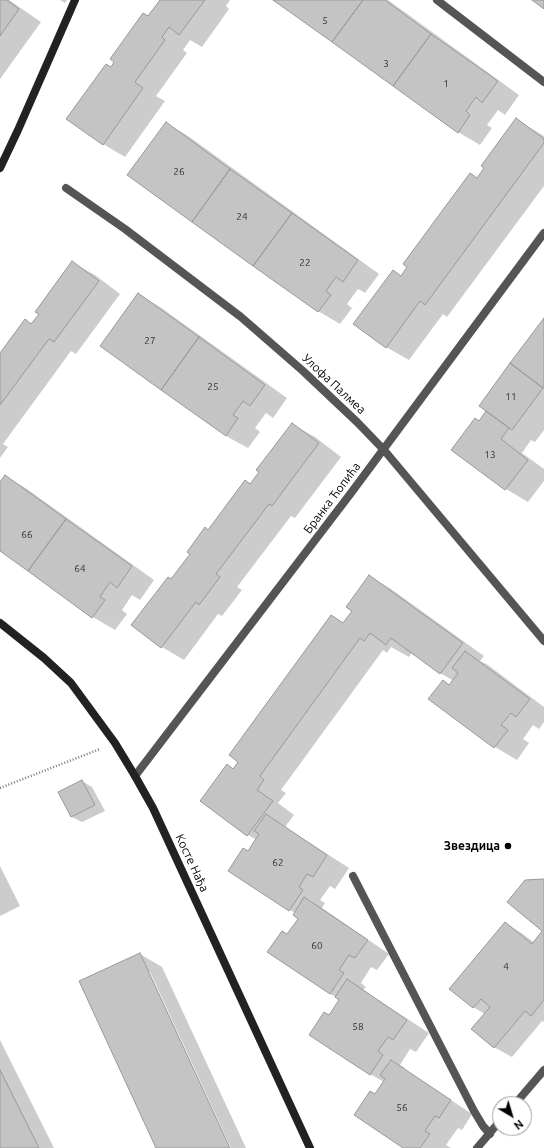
<!DOCTYPE html>
<meta charset="utf-8">
<style>
body{margin:0}
#map{position:relative;width:544px;height:1148px;overflow:hidden;background:#fff;font-family:Ubuntu,sans-serif}
canvas{display:block}
.north{position:absolute;left:492px;top:1096px;width:40px;height:40px;box-sizing:border-box;background:#fff;border:1px solid #999;border-radius:50%;rotate:142deg;font-size:11px;font-weight:700;line-height:16px;text-align:center;color:#000}
.north::after{content:'';display:block;margin:auto;width:14px;height:18px;background:#000;clip-path:polygon(50% 0,100% 100%,50% 72%,0 100%)}
</style>
<div id="map">
<canvas width="544" height="1148"></canvas>
<div class="north">N</div>
</div>
<script>
const ctx = document.querySelector('canvas').getContext('2d');
ctx.lineJoin = 'round';
function fillPath(path, color) { ctx.fillStyle = color; ctx.fill(path, 'evenodd'); }
const toPath = rows => new Path2D(rows.map(r => 'M' + r).join(''));
function strokePath(path, color, width, dash) { ctx.strokeStyle = color; ctx.lineWidth = width; ctx.lineCap = dash ? 'butt' : 'round'; ctx.setLineDash(dash || []); ctx.stroke(path); }
function drawText(font, color, halo, rows, align = 'center') {
  ctx.font = font + ' Ubuntu,sans-serif'; ctx.lineWidth = 3; ctx.setLineDash([]); ctx.textBaseline = 'middle'; ctx.strokeStyle = halo; ctx.fillStyle = color; for (const [text, x, y, turn = 0] of rows) {
    ctx.save(); ctx.translate(x, y); ctx.rotate((+turn || 0) * Math.PI / 180); ctx.textAlign = isNaN(turn) ? turn : align; if (halo) ctx.strokeText(text, 0, 0); ctx.fillText(text, 0, 0); ctx.restore();
  }
}
const shadow = toPath([
 [0,0,9,0,41,22,0,79],
 [60,0,67,0,65,3],
 [161,0,230,0,226,6,229,9,202,47,190,40,183,50,187,53,156,96,165,101,125,157,103,144,111,68],
 [275,0,388,0,519,95,505,115,498,110,487,125,492,128,480,145,458,132],
 [517,120,544,136,544,186,447,317,443,314,409,360,386,347,393,271,402,276,478,179],
 [166,123,188,136,379,274,365,293,358,289,347,304,352,308,340,324,318,311],
 [73,263,95,275,120,294,76,354,71,351,3,444,8,447,0,458,0,355,32,325],
 [138,294,160,307,287,398,273,418,266,413,255,428,260,432,248,448,226,436],
 [544,320,544,430,535,442,531,440,522,453,544,469,544,481,528,502,506,489,452,450,479,422],
 [292,424,315,437,341,457,295,518,291,516,237,587,242,590,222,616,218,614,184,660,162,647,133,625,172,580,209,531,251,485],
 [5,476,27,489,154,580,140,600,132,595,122,610,127,614,115,630,93,617,0,550,0,483],
 [369,576,391,589,484,656,480,661,488,665,544,707,544,722,539,729,533,725,523,739,529,743,517,760,495,747,430,699,450,686,454,681,440,673,412,652,409,657,391,647,387,653,383,650,281,790,286,793,278,803,294,815,285,827,349,868,335,889,330,886,320,900,325,903,322,908,389,954,377,970,371,967,361,983,366,987,363,990,429,1033,416,1052,410,1049,400,1065,405,1068,404,1069,472,1114,462,1130,458,1128,446,1145,451,1148,405,1148,375,1095,384,1082,370,1074,329,1016,340,999,330,994,299,918,295,913,229,871,248,852,257,840,248,835,234,770,332,616,344,623,354,611],
 [82,781,92,787,105,811,82,822,72,817],
 [0,866,20,906,0,916],
 [544,880,544,1022,542,1021,512,1057,494,1047,485,1014,473,1007,505,923,523,934,533,942,544,931],
 [140,954,162,967,246,1148,231,1148,150,972,147,972,229,1148,157,1148],
 [0,1040,54,1148,0,1148]
]);
const building = toPath([
 [0,0,7,0,19,9,0,36,0,0],
 [160,0,205,0,179,35,169,27,162,37,165,40,135,82,143,88,103,145,66,119,106,64,111,67,114,62,110,59,143,13,148,16,160,0],
 [273,0,363,0,332,42,273,0],
 [363,0,385,0,431,34,393,86,332,42,363,0],
 [532,0,544,0,544,9,532,0],
 [431,34,498,81,482,103,476,97,466,111,470,115,458,133,393,86,431,34],
 [516,118,544,139,544,143,425,305,420,301,386,348,353,324,393,270,401,276,407,267,403,264,470,173,477,178,484,168,481,166,516,118],
 [166,122,230,169,192,222,127,175,166,122],
 [230,169,292,213,253,266,192,222,230,169],
 [292,213,358,260,343,282,336,277,326,291,331,295,318,312,253,266,292,213],
 [72,261,99,281,54,342,49,339,0,405,0,353,25,319,31,324,39,314,35,312,72,261],
 [138,293,199,337,161,390,100,346,138,293],
 [544,318,544,387,543,388,510,363,544,318],
 [199,337,265,385,250,406,243,401,233,415,238,418,226,436,161,390,199,337],
 [510,363,543,388,512,430,479,406,510,363],
 [486,411,509,428,501,439,528,460,505,490,451,450,475,418,479,421,486,411],
 [292,423,319,443,272,506,269,504,216,574,220,577,199,605,196,602,161,648,131,625,168,577,171,579,190,554,187,552,205,527,208,530,245,480,250,484,259,472,256,470,292,423],
 [5,475,66,519,28,571,0,551,0,482,5,475],
 [66,519,132,566,117,588,110,582,100,597,105,600,92,618,28,571,66,519],
 [369,575,463,643,440,674,391,638,386,645,370,633,364,641,360,638,260,776,264,780,257,790,273,801,247,836,200,801,227,764,233,769,238,762,229,755,331,615,343,623,352,611,346,607,369,575],
 [465,651,530,699,516,717,511,713,501,725,508,730,494,748,428,699,443,680,449,685,458,673,452,668,465,651],
 [82,780,95,805,71,817,58,792,82,780],
 [266,814,327,855,313,877,307,874,299,887,303,890,289,911,228,871,243,848,248,851,259,834,254,831,266,814],
 [544,879,544,1000,531,1016,525,1011,494,1048,471,1029,490,1007,481,999,473,1008,449,989,505,922,532,944,542,931,507,902,525,880,544,879],
 [304,897,368,940,355,958,349,955,339,970,344,973,330,994,267,952,282,931,287,934,298,919,293,915,304,897],
 [140,953,151,977,230,1148,156,1148,79,981,140,953],
 [347,979,407,1020,393,1040,388,1037,378,1051,383,1055,370,1075,309,1035,324,1012,329,1015,339,1000,335,997,347,979],
 [391,1060,451,1100,439,1118,435,1116,425,1131,430,1134,420,1148,403,1148,354,1115,370,1091,375,1094,385,1079,380,1075,391,1060],
 [0,1070,39,1148,0,1148,0,1070]
]);
const path = toPath([
 [0,788,100,749]
]);
const lane = toPath([
 [353,876,474,1111,483,1126,490,1134]
]);
const street = toPath([
 [437,0,544,82],
 [66,188,125,229,241,317,303,371,357,422,384,450,544,641],
 [135,776,351,493,544,233],
 [515,1104,544,1070],
 [477,1148,500,1121]
]);
const secondary = toPath([
 [0,168,18,130,75,0],
 [0,623,44,658,71,683,115,743,135,776,153,808,310,1148]
]);
const markers = [
 [508,846,4,"#000"]
];
const numberNames = [
 ["5",325,21],
 ["3",386,64],
 ["1",446,84],
 ["26",179,172],
 ["24",242,217],
 ["22",305,263],
 ["27",150,341],
 ["25",213,387],
 ["11",511,397],
 ["13",490,455],
 ["66",27,535],
 ["64",80,569],
 ["62",278,863],
 ["60",317,946],
 ["4",506,967],
 ["58",358,1027],
 ["56",402,1108]
];
const streetNames = [
 ["Улофа Палмеа",334,384,43],
 ["Бранка Ћопића",332,498,-53],
 ["Косте Нађа",192,863,65]
];
const poiNames = [
 ["Звездица",500,846]
];
fillPath(shadow, '#0003');
fillPath(building, '#c4c4c4');
strokePath(building, '#999', 1);
strokePath(path, '#777', 2.5, [1, 2]);
strokePath(lane, '#555', 8);
strokePath(street, '#555', 8);
strokePath(secondary, '#222', 8);
for (const [x, y, r, color] of markers) { const dot = new Path2D(); dot.arc(x, y, r, 0, 2 * Math.PI); ctx.fillStyle = color; ctx.fill(dot); strokePath(dot, '#fff', 1.5); }
drawText('10px', '#313131', null, numberNames);
drawText('12px', '#000', '#fff', streetNames);
drawText('bold 12px', '#000', '#fff', poiNames, 'right');
</script>
